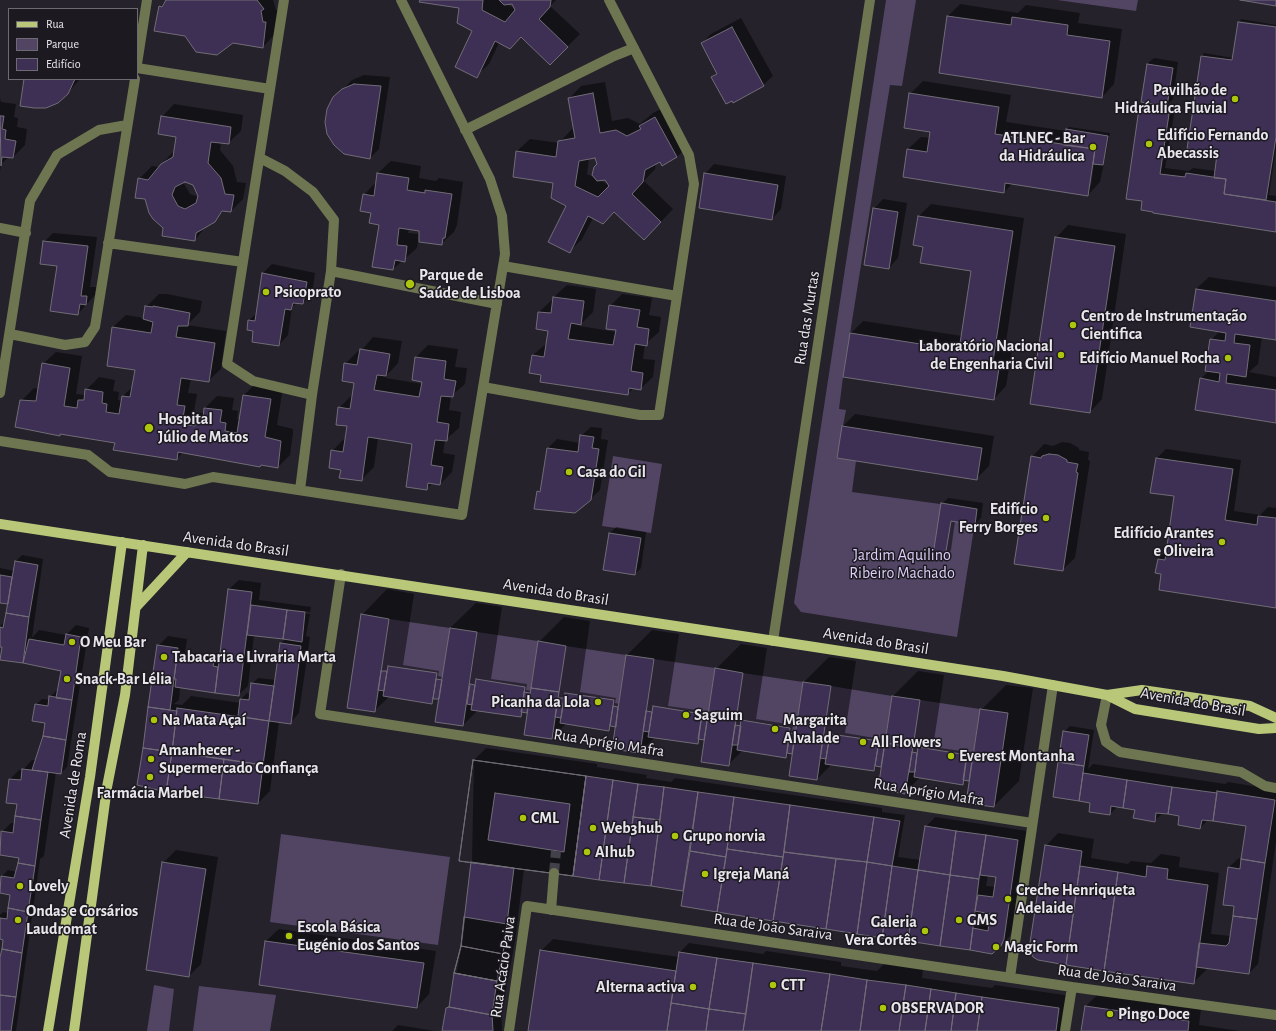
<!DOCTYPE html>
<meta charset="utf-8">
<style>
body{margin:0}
#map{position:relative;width:1276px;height:1031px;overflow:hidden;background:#25222b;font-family:"Alegreya Sans",sans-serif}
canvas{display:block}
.legend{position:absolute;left:8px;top:8px;width:130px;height:72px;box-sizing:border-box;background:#1c1921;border:1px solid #6e6b72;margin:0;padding:5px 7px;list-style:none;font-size:12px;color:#e9e7ec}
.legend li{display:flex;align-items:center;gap:8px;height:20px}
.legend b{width:20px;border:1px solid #6e6b72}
</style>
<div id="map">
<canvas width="1276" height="1031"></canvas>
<ul class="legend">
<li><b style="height:5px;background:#b8c878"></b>Rua</li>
<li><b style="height:11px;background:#514563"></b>Parque</li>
<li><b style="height:11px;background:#3e2f54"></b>Edifício</li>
</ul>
</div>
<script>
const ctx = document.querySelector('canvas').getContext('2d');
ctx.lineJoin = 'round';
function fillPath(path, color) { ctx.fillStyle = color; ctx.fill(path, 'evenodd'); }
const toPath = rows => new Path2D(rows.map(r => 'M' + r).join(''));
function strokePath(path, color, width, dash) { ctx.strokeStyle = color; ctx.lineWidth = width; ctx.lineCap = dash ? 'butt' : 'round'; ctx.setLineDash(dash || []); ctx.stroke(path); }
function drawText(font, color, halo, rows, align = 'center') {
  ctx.font = font + ' "Alegreya Sans",sans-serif'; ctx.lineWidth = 3; ctx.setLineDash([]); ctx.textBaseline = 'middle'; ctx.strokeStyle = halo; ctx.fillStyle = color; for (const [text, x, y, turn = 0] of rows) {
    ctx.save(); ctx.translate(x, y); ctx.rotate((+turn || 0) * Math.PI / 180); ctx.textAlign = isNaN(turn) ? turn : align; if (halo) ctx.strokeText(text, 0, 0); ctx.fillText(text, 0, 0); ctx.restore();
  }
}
const green = toPath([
 [886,0,916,0,902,86,890,85,843,377,839,409,846,410,837,458,856,461,852,492,977,509,957,637,801,612,794,603],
 [1057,0,1138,0,1136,11],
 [613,456,662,464,651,533,602,526],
 [389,619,450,628,442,680,436,679,437,673,421,671,388,666,387,671,381,671],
 [477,632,538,641,530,693,524,692,525,687,505,684,476,679,475,685,470,684],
 [566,646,626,655,618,707,613,706,613,700,565,693,564,698,558,698],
 [654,659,715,668,707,721,701,720,702,714,653,706,652,712,646,711],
 [743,673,803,682,795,734,790,733,790,727,742,720,741,726,735,725],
 [831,686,892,696,884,748,878,747,879,741,830,734,829,739,823,738],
 [920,700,980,709,972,761,966,760,967,755,919,747,917,753,912,752],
 [281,834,450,857,438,945,270,922],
 [154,985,174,989,169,1031,147,1031],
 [199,986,276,995,270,1031,193,1031]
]);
const shadow = toPath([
 [167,0,273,0,276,10,278,10,275,34,263,47,185,35,160,7],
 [421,0,498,0,501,2,501,0,556,0,550,6,580,34,550,64,521,36,499,43,489,64,476,76,474,30,460,7],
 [512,3,516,9,506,4],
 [960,4,1018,13,1026,5,1080,13,1078,23,1122,29,1114,84,1102,97,948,16],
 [741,18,773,76,763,85,712,77,717,72,702,43,711,34],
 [1241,19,1276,25,1276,26,1240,21],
 [1239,21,1239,23,1276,28,1276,149,1269,195,1276,196,1276,231,1143,200,1140,110,1148,102,1147,64,1154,58,1178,62,1173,99,1165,107,1175,108,1165,168,1189,171,1193,168,1216,171,1218,153,1188,148,1202,56,1204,53,1233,58],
 [364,75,390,77,379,149,370,158,334,98,352,80],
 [25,79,80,79,67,94],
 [923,81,1011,95,1006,122,1066,131,1069,127,1110,133,1100,182,1088,195,1013,183,1004,192,904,177,908,149,921,137,930,138,931,131,910,94],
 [1094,147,1096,148,1091,186,1089,186],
 [605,82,612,121,628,118,640,124,653,113,668,105,689,144,677,157,656,163,655,169,644,181,673,209,656,227,614,211,593,218,582,239,570,251,567,205,554,182,517,151,530,139,559,143,572,129,574,129,569,99,581,86],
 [596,157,598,164,596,178,587,174,589,158],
 [606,179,609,185,599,180],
 [0,98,1,102,16,104,14,117,18,118,17,127,27,129,25,145,13,157,9,157,1,164,0,172],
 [174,104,243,115,241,131,228,143,221,142,220,150,233,166,237,182,246,183,243,199,231,211,225,210,207,225,195,240,164,228,139,179,152,166,159,167,174,151,178,136,162,117],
 [186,181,197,187,198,197,190,194,183,182],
 [391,161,421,166,419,178,436,181,439,178,463,182,457,225,454,232,441,244,420,230,409,228,408,233,419,234,417,248,393,269,380,224,364,195,376,182,378,173],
 [714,164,786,176,781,209,772,219,705,174],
 [883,199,907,203,898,258,889,268,874,209],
 [931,204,1024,218,1005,349,1012,350,1006,386,994,399,851,333,863,321,962,336,972,270,924,246,919,216],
 [1068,225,1126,234,1102,399,1090,412,1056,238],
 [53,233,97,237,90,287,96,287,95,295,78,314,58,266,44,242],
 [272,264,315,273,312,294,303,303,297,303,292,307,288,335,279,345,255,330,249,320,257,313,263,273],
 [1209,277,1276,287,1276,339,1262,337,1258,364,1249,372,1276,377,1276,422,1201,379,1209,370,1211,340,1220,331,1196,289],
 [567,285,596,289,593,312,581,324,580,326,616,332,610,306,622,294,652,298,649,315,661,317,659,332,645,344,643,359,655,360,653,377,640,389,634,388,627,394,542,374,533,355,547,343,549,330,537,328,539,312,552,300,554,300,554,297],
 [159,294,167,294,202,301,200,312,187,325,226,331,221,369,208,381,191,378,188,393,197,394,194,412,203,413,205,408,217,396,234,398,232,410,238,411,237,419,240,419,244,395,256,383,283,387,277,425,293,429,293,433,290,455,278,467,262,465,260,466,183,452,177,459,116,442,61,433,59,435,21,401,34,388,39,389,43,364,56,352,82,356,76,394,84,395,86,390,99,377,115,380,113,391,119,392,118,400,122,401,123,396,133,386,136,369,113,327,126,315,144,318,146,307],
 [373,337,402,341,398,363,387,375,386,378,422,384,423,381,413,379,416,357,428,345,458,349,455,367,467,368,465,384,451,396,449,410,461,412,459,428,445,440,443,453,455,455,452,472,440,484,433,483,426,489,413,443,378,438,374,467,361,480,342,469,332,451,345,438,346,439,348,425,339,408,351,396,353,396,355,382,345,364,358,351,360,352],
 [855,414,994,436,989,466,976,479,843,426],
 [591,427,602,428,601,439,608,440,600,490,590,499,538,492,542,488,548,448,557,439,580,443,581,436],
 [1062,442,1070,443,1079,448,1079,450,1089,452,1088,460,1090,461,1075,558,1062,570,1032,457,1044,444,1053,446],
 [1166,449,1241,460,1234,511,1260,515,1268,507,1276,508,1276,607,1163,573,1158,559,1167,550,1176,496,1151,492,1157,458],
 [948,498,983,503,981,518,975,524,955,521,951,550,945,556,942,504],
 [616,527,646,532,641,568,635,574,609,534],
 [22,555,43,559,32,638,39,630,66,635,76,625,89,628,67,767,61,773,56,772,44,856,40,859,16,1031,0,1031,0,956,5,939,0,938,0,915,3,912,9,913,11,894,0,892,0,887,2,876,8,870,17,872,20,857,0,854,2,832,11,823,15,823,18,803,10,779,19,770,23,770,32,760,36,760,46,722,36,705,42,699,50,700,50,697,56,691,58,691,62,670,1,659,3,647,0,646,0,626,5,621,9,603,0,602,0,568,14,571,16,561],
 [239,580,261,583,259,600,311,607,310,612,258,605,258,607,310,614,306,636,310,637,299,713,290,723,279,721,270,791,258,803,138,784,158,646,168,636,187,639,185,652,220,657,229,589],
 [254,635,285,639,281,644,276,680,258,678,252,684,250,694,247,693,241,699,241,703,191,696,182,705,174,704,179,700,180,687,238,695,248,686],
 [387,589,414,594,403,665,439,671,438,676,443,677,450,628,476,603,502,607,491,679,527,684,526,690,532,691,539,642,564,617,590,621,580,692,616,698,615,703,620,704,627,655,652,630,679,634,668,706,704,711,703,717,708,718,716,669,741,644,767,648,756,719,793,725,792,731,796,731,804,682,829,657,856,661,845,733,881,739,880,744,885,745,893,696,918,671,944,675,933,747,969,752,969,758,974,759,981,710,1006,685,1033,688,1019,781,994,806,971,778,965,779,963,784,920,777,905,793,882,764,877,766,874,770,832,764,817,779,794,753,789,752,786,757,743,750,728,765,705,739,700,739,697,743,655,737,640,752,617,726,612,725,609,730,567,723,551,738,529,710,523,711,520,716,478,710,463,725,440,699,435,698,432,702,390,696,374,711,362,615],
 [1070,726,1094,730,1088,769,1093,764,1225,784,1228,782,1276,790,1276,842,1258,964,1249,973,1206,967,1206,970,1194,982,1038,959,1046,846,1058,833,1094,839,1091,858,1128,864,1131,861,1151,863,1161,854,1180,857,1179,867,1219,873,1211,934,1231,936,1236,906,1229,867,1239,858,1242,859,1247,825,1208,820,1200,828,1180,815,1163,813,1154,821,1136,809,1118,806,1110,814,1091,802,1064,732],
 [486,748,597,764,597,767,647,775,646,778,671,782,675,778,882,808,882,812,905,815,898,857,921,860,926,827,935,817,1027,831,1013,928,1010,936,992,953,718,911,685,888,683,890,524,869,515,941,504,1001,500,1006,501,1006,502,1031,443,1031,447,1008,450,1005,462,946,472,862,474,760],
 [988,875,997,877,996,887,986,886],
 [983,912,991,913,990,921,982,919],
 [176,850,218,857,201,964,189,976,163,863],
 [279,929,436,951,429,994,417,1007,266,941],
 [553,939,679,957,680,952,689,943,763,954,766,951,841,962,841,966,877,971,886,962,923,968,922,978,992,988,995,985,1071,996,1066,1031,534,1031,541,951],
 [1098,994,1201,1009,1199,1025,1240,1031,1082,1031,1085,1007],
 [398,1025,435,1031,392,1031]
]);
const building = toPath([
 [166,0,257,0,264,9,261,11,263,22,266,22,263,48,233,43,217,55,196,52,185,36,154,31,159,6,162,7,166,0],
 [420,0,483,0,482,10,505,22,515,10,512,4,504,5,499,0,551,0,550,7,539,19,568,47,550,65,521,37,510,49,495,41,477,78,455,67,472,31,457,23,459,8,419,2,420,0],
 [1240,0,1276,0,1276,6,1240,0],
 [947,16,1011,25,1012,17,1068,25,1067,35,1110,41,1102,98,939,73,947,16],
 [1238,22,1276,27,1276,137,1266,200,1224,194,1226,179,1214,178,1217,154,1187,149,1201,56,1232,60,1238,22],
 [732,27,764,86,733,103,732,101,726,104,711,77,717,74,701,43,732,27],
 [1147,64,1173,68,1167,106,1141,102,1147,64],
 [24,79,75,79,68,94,58,103,46,108,34,108,20,106,24,79],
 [354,84,381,86,370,159,344,154,334,145,327,134,325,122,327,109,333,97,342,89,354,84],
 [593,93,600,133,616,130,627,136,641,129,639,126,655,117,677,157,662,166,660,162,645,170,643,182,632,194,661,222,644,240,614,212,603,224,588,216,570,253,548,242,566,206,551,198,553,183,513,177,516,151,556,157,558,141,575,138,568,98,593,93],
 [595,158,597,164,594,167,592,175,597,181,605,180,609,186,598,197,575,186,579,161,595,158],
 [909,93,999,107,995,134,1095,149,1088,196,1005,183,1004,193,903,177,907,149,927,152,930,132,904,128,909,93],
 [1139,109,1169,114,1160,174,1185,177,1186,173,1226,179,1224,194,1276,202,1276,232,1153,213,1153,212,1141,210,1142,201,1126,199,1139,109],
 [0,116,4,116,2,129,6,130,5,139,16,141,13,158,2,157,1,166,0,116],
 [161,116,231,127,229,144,211,142,208,163,221,178,225,194,234,195,231,212,222,211,215,222,196,233,195,241,162,236,163,228,153,219,149,213,145,199,135,198,138,178,148,180,161,164,173,157,176,137,158,134,161,116],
 [185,182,193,185,198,196,196,203,185,209,178,206,172,195,175,187,185,182],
 [1066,129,1108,136,1103,165,1093,164,1095,149,1063,145,1066,129],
 [377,173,409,178,407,190,425,193,425,190,452,194,445,238,443,238,442,245,419,242,419,231,399,228,397,245,407,246,405,262,395,260,393,270,372,267,379,225,369,223,371,213,360,211,363,194,374,196,377,173],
 [704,173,778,185,772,220,699,208,704,173],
 [873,208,898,212,889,269,864,265,873,208],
 [918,216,1013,231,993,361,1000,362,994,400,843,377,850,333,959,350,971,271,920,263,923,247,913,245,918,216],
 [1055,237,1115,246,1090,413,1030,404,1055,237],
 [43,241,88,246,81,296,87,296,86,305,80,304,78,315,50,311,57,266,40,264,43,241],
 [262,273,307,282,303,304,293,303,291,310,285,309,279,346,252,342,253,331,247,330,248,320,255,321,262,273],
 [1196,289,1276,301,1276,340,1235,334,1234,343,1250,345,1246,377,1227,374,1226,383,1276,390,1276,423,1195,410,1200,378,1219,382,1220,373,1205,371,1210,339,1225,341,1226,333,1190,327,1196,289],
 [553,297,584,301,581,325,571,323,568,339,613,345,616,330,606,329,609,305,640,310,637,327,649,329,647,346,635,344,631,371,643,373,641,390,629,388,628,395,540,382,541,375,529,373,532,355,544,357,548,331,536,329,538,312,551,313,553,297],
 [145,306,153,307,153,306,190,313,188,326,178,326,176,337,215,343,209,382,181,378,177,405,185,406,182,424,195,426,197,418,203,419,204,408,222,410,220,422,226,423,225,431,237,433,243,395,271,399,265,437,281,441,278,468,261,465,260,467,178,452,177,460,113,450,115,443,60,434,60,436,15,427,20,400,36,401,42,363,70,368,64,406,77,408,78,400,84,400,85,389,103,392,102,403,107,404,106,412,119,414,122,396,130,397,135,370,107,366,112,327,151,333,153,322,143,319,145,306],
 [360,349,390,354,386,376,377,375,374,390,419,397,422,382,412,380,415,357,446,361,444,379,456,381,453,397,441,396,437,422,449,424,447,441,435,440,431,465,443,467,440,485,428,483,427,490,406,487,412,444,368,437,362,481,339,478,341,470,329,468,331,450,343,452,347,426,336,425,338,407,350,409,354,383,342,381,344,363,357,365,360,349],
 [842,426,982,448,977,480,837,458,842,426],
 [580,435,594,437,592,448,599,449,591,500,575,513,534,509,537,491,540,492,547,448,578,452,580,435],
 [1049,454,1058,455,1067,460,1067,462,1078,464,1076,472,1078,473,1063,571,1014,564,1031,456,1041,458,1042,456,1049,454],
 [1156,458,1233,469,1225,520,1257,525,1258,516,1276,518,1276,608,1159,590,1161,574,1155,573,1158,559,1165,560,1174,496,1150,493,1156,458],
 [941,503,977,509,975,525,951,521,945,557,933,555,941,503],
 [609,533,641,538,635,575,603,570,609,533],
 [15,561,38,565,29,617,6,613,15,561],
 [0,575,12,577,8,604,0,603,0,575],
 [228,589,252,592,239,696,215,693,228,589],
 [251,605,287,610,283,639,247,635,251,605],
 [287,610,305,612,302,642,283,639,287,610],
 [6,613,29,617,23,663,0,660,2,647,0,647,0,627,3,628,6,613],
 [361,614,389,619,375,712,347,708,361,614],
 [450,628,477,632,463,726,435,722,450,628],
 [66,634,81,637,72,700,56,698,61,671,23,663,29,639,64,645,66,634],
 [538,641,566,646,559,692,531,688,538,641],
 [280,643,301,646,291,724,269,721,280,643],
 [157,645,178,648,170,710,148,707,157,645],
 [626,655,654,659,640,753,612,749,626,655],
 [177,657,214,662,213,666,218,667,215,693,175,687,176,679,174,679,177,657],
 [388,666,437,673,432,704,383,696,388,666],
 [715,668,743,673,736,720,708,715,715,668],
 [381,671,387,671,384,691,378,690,381,671],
 [436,679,442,680,439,699,433,699,436,679],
 [476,679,525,687,521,717,471,710,476,679],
 [803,682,831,686,817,780,789,776,803,682],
 [251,683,274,686,269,721,238,716,240,699,249,700,251,683],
 [470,684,475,685,472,705,467,704,470,684],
 [531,688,559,692,552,739,524,735,531,688],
 [524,692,530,693,527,713,521,712,524,692],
 [565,693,614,700,609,731,560,723,565,693],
 [49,696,72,700,66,740,43,736,45,723,32,721,35,704,48,706,49,696],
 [892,696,920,700,913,747,885,743,892,696],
 [558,698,564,698,561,718,555,717,558,698],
 [613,706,618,707,616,727,610,726,613,706],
 [653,706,702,714,698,744,648,737,653,706],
 [148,707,177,711,172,752,143,748,148,707],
 [177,708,269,721,263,765,172,752,177,708],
 [980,709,1008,713,994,807,966,803,980,709],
 [646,711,652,712,649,732,643,731,646,711],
 [708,715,736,720,729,766,701,762,708,715],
 [701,720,707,721,704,740,698,739,701,720],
 [741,720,790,728,786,758,737,750,741,720],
 [735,725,741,726,738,745,732,745,735,725],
 [1063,731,1089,735,1084,766,1058,762,1063,731],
 [790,733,795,734,792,754,787,753,790,733],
 [830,734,879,741,874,771,825,764,830,734],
 [43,736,66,740,61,774,32,770,43,736],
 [823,738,829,739,826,759,820,758,823,738],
 [885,743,913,747,905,794,878,789,885,743],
 [878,747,884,748,881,767,875,766,878,747],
 [918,747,967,755,963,785,914,777,918,747],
 [143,748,172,752,166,792,137,785,143,748],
 [172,752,224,759,219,799,166,792,172,752],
 [912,752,917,753,915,772,909,772,912,752],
 [224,759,263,765,258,804,219,799,224,759],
 [473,760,586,776,573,876,459,861,473,760],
 [495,793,570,804,564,852,488,840,495,793],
 [473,760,586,776,573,876,459,861,473,760],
 [966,760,972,761,969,781,963,780,966,760],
 [1058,762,1084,766,1079,801,1053,797,1058,762],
 [22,769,48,772,41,820,15,816,17,804,6,803,9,779,21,780,22,769],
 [1083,773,1127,780,1123,808,1111,806,1110,815,1089,812,1090,803,1079,801,1083,773],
 [586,776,613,780,599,880,573,876,586,776],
 [613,780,638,784,624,883,599,880,613,780],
 [1127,780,1172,787,1168,814,1156,813,1155,822,1133,818,1135,810,1123,808,1127,780],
 [638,784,664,787,660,820,633,817,638,784],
 [664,787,698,792,683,891,651,886,664,787],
 [1172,787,1217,793,1213,821,1202,820,1200,829,1178,825,1179,816,1168,814,1172,787],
 [1217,791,1275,800,1265,863,1241,859,1246,826,1213,821,1217,791],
 [698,792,734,797,726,857,690,851,698,792],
 [734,797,790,805,783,857,727,849,734,797],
 [790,805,874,817,867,862,784,852,790,805],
 [15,816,41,820,35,866,18,863,19,858,0,855,1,831,13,833,15,816],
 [633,817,660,820,651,886,624,883,633,817],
 [874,817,900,821,892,866,867,862,874,817],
 [925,826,956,831,950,875,918,870,925,826],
 [956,831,986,835,979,879,950,875,956,831],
 [986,835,1018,840,1004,939,1001,946,992,954,970,950,973,928,988,931,990,914,975,911,978,895,993,897,996,877,980,875,986,835],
 [1045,845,1082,851,1066,965,1038,960,1033,957,1029,949,1045,845],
 [727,849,783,857,773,921,717,912,727,849],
 [690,851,726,857,717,912,681,906,690,851],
 [784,852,836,859,826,929,773,921,784,852],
 [836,859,867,862,857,934,826,929,836,859],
 [1241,859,1265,863,1257,919,1233,916,1234,906,1223,905,1228,867,1240,869,1241,859],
 [162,862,206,869,189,977,146,970,162,862],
 [471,862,514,868,503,954,497,981,454,973,461,946,471,862],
 [867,862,892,866,882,938,857,934,867,862],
 [18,863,35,866,28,912,8,908,10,895,0,893,1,876,14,878,18,863],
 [892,866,918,870,908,941,882,938,892,866],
 [1080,866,1118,872,1104,971,1066,965,1080,866],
 [1147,866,1168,869,1167,879,1208,885,1194,984,1104,971,1118,872,1146,877,1147,866],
 [918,870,950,875,940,946,908,941,918,870],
 [950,875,979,879,970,950,940,946,950,875],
 [8,908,28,912,22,953,2,949,3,940,0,939,0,918,7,919,8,908],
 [1233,916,1257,919,1249,974,1196,967,1199,943,1226,946,1229,943,1233,916],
 [464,917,507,924,503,954,461,946,464,917],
 [265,941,424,963,417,1008,259,985,265,941],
 [461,946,503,954,497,981,454,973,461,946],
 [2,949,22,953,16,997,0,995,0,957,2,949],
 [540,950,676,971,667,1031,528,1031,540,950],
 [679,952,717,958,709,1009,671,1003,679,952],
 [717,958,753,963,746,1014,709,1009,717,958],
 [753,963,830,974,821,1031,743,1031,753,963],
 [454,973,497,981,492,1015,449,1007,454,973],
 [830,974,867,980,860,1031,821,1031,830,974],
 [867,980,906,985,899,1031,860,1031,867,980],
 [906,985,931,989,925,1031,899,1031,906,985],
 [931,989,956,993,951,1031,925,1031,931,989],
 [956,993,982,997,977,1031,951,1031,956,993],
 [0,995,16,997,11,1031,0,1031,0,995],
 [982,997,1059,1008,1056,1031,977,1031,982,997],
 [671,1003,709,1009,706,1031,667,1031,671,1003],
 [1085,1006,1189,1021,1188,1031,1081,1031,1085,1006],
 [449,1007,492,1015,493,1031,442,1031,446,1008,449,1007],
 [709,1009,746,1014,743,1031,706,1031,709,1009]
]);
const minorTunnel = toPath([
 [554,873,556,851]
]);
const minor = toPath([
 [284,0,227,364,253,381,312,395],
 [137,64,147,0],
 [137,68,270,89],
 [465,130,614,56,634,48],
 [260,158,285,171,313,192,334,220,331,271,312,395,300,490],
 [0,228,26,233],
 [108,243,243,262],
 [503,266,677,296],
 [331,271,497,304],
 [10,334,65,345,85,342,95,327,135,79],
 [483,387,640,415,659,415,694,184,689,155,609,0],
 [0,393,30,201,57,155,99,130,127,125],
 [0,441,88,455,110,472,185,484,213,477,462,515,505,254,502,216,490,179,401,0],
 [341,574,320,714,1032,823],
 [773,641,870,0],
 [1107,695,1101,725,1106,742,1120,752,1241,772,1265,786,1276,788],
 [551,910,554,873],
 [1010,977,1053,685],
 [509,1031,527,906,1072,987,1276,1015],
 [1065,1031,1072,987]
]);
const major = toPath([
 [0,524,808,646,1003,676,1107,695,1142,690,1250,706,1276,718],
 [136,607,187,552],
 [1107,695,1135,709,1259,729,1276,728],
 [48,1031,90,777,122,542],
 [74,1031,107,787,125,695,143,545]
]);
const markers = [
 [1235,99,4,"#adc60d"],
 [1149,144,4,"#adc60d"],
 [1093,147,4,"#adc60d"],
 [410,284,5,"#adc60d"],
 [266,292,4,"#adc60d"],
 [1073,325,4,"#adc60d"],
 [1061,355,4,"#adc60d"],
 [1228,358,4,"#adc60d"],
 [149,428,5,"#adc60d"],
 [569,472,4,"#adc60d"],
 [1046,518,4,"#adc60d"],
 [1222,542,4,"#adc60d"],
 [72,642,4,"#adc60d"],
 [164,657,4,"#adc60d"],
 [67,679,4,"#adc60d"],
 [598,702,4,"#adc60d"],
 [686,715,4,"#adc60d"],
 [154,720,4,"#adc60d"],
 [775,729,4,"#adc60d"],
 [863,742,4,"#adc60d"],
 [951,756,4,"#adc60d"],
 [151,759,4,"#adc60d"],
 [150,777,4,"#adc60d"],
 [523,818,4,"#adc60d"],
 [593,828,4,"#adc60d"],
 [675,836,4,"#adc60d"],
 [587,852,4,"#adc60d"],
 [705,874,4,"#adc60d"],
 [20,886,4,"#adc60d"],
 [1008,899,4,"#adc60d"],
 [18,920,4,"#adc60d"],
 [959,920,4,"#adc60d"],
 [925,931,4,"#adc60d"],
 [289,936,4,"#adc60d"],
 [996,947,4,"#adc60d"],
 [773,985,4,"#adc60d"],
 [693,987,4,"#adc60d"],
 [883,1008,4,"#adc60d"],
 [1110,1014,4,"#adc60d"]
];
const poiNames = [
 ["Pavilhão de",1227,90,"right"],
 ["Hidráulica Fluvial",1227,108,"right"],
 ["Edifício Fernando",1157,135],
 ["Abecassis",1157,153],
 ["ATLNEC - Bar",1085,138,"right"],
 ["da Hidráulica",1085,156,"right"],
 ["Parque de",419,275],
 ["Saúde de Lisboa",419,293],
 ["Psicoprato",274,292],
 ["Centro de Instrumentação",1081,316],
 ["Cientifica",1081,334],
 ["Laboratório Nacional",1053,346,"right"],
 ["de Engenharia Civil",1053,364,"right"],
 ["Edifício Manuel Rocha",1220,358,"right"],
 ["Hospital",158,419],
 ["Júlio de Matos",158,437],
 ["Casa do Gil",577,472],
 ["Edifício",1038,509,"right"],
 ["Ferry Borges",1038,527,"right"],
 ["Edifício Arantes",1214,533,"right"],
 ["e Oliveira",1214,551,"right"],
 ["O Meu Bar",80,642],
 ["Tabacaria e Livraria Marta",172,657],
 ["Snack-Bar Lélia",75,679],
 ["Picanha da Lola",590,702,"right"],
 ["Saguim",694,715],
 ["Na Mata Açaí",162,720],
 ["Margarita",783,720],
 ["Alvalade",783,738],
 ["All Flowers",871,742],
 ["Amanhecer -",159,750],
 ["Supermercado Confiança",159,768],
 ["Everest Montanha",959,756],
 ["Farmácia Marbel",150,793,"center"],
 ["CML",531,818],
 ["Web3hub",601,828],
 ["Grupo norvia",683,836],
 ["AIhub",595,852],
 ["Igreja Maná",713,874],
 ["Lovely",28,886],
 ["Creche Henriqueta",1016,890],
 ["Adelaide",1016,908],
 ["Ondas e Corsários",26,911],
 ["Laudromat",26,929],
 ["GMS",967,920],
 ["Galeria",917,922,"right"],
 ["Vera Cortês",917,940,"right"],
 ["Escola Básica",297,927],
 ["Eugénio dos Santos",297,945],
 ["Magic Form",1004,947],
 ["CTT",781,985],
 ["Alterna activa",685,987,"right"],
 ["OBSERVADOR",891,1008],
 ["Pingo Doce",1118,1014]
];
const streetNames = [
 ["Rua das Murtas",807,318,-81],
 ["Avenida do Brasil",236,544,8],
 ["Avenida do Brasil",556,592,9],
 ["Avenida do Brasil",876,641,9],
 ["Avenida do Brasil",1193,702,10],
 ["Rua Aprígio Mafra",609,743,9],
 ["Avenida de Roma",73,785,-81],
 ["Rua Aprígio Mafra",929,792,9],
 ["Rua de João Saraiva",773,927,8],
 ["Rua Acácio Paiva",503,967,-82],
 ["Rua de João Saraiva",1117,978,8]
];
const parkNames = [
 ["Jardim Aquilino",902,555],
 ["Ribeiro Machado",902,573]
];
fillPath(green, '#514563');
fillPath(shadow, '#0007');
fillPath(building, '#3e2f54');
strokePath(building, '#716d77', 1);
strokePath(minorTunnel, '#424048', 10, [10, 5]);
strokePath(minor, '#6d7650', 10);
strokePath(major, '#b8c878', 10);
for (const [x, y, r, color] of markers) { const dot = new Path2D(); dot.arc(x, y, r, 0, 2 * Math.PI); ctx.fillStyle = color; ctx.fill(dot); strokePath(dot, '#1c1921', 1.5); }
drawText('bold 16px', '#e9e7ec', '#1c1921', poiNames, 'left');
drawText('16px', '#e9e7ec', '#1c1921', streetNames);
drawText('16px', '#dccef6', '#1c1921', parkNames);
</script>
